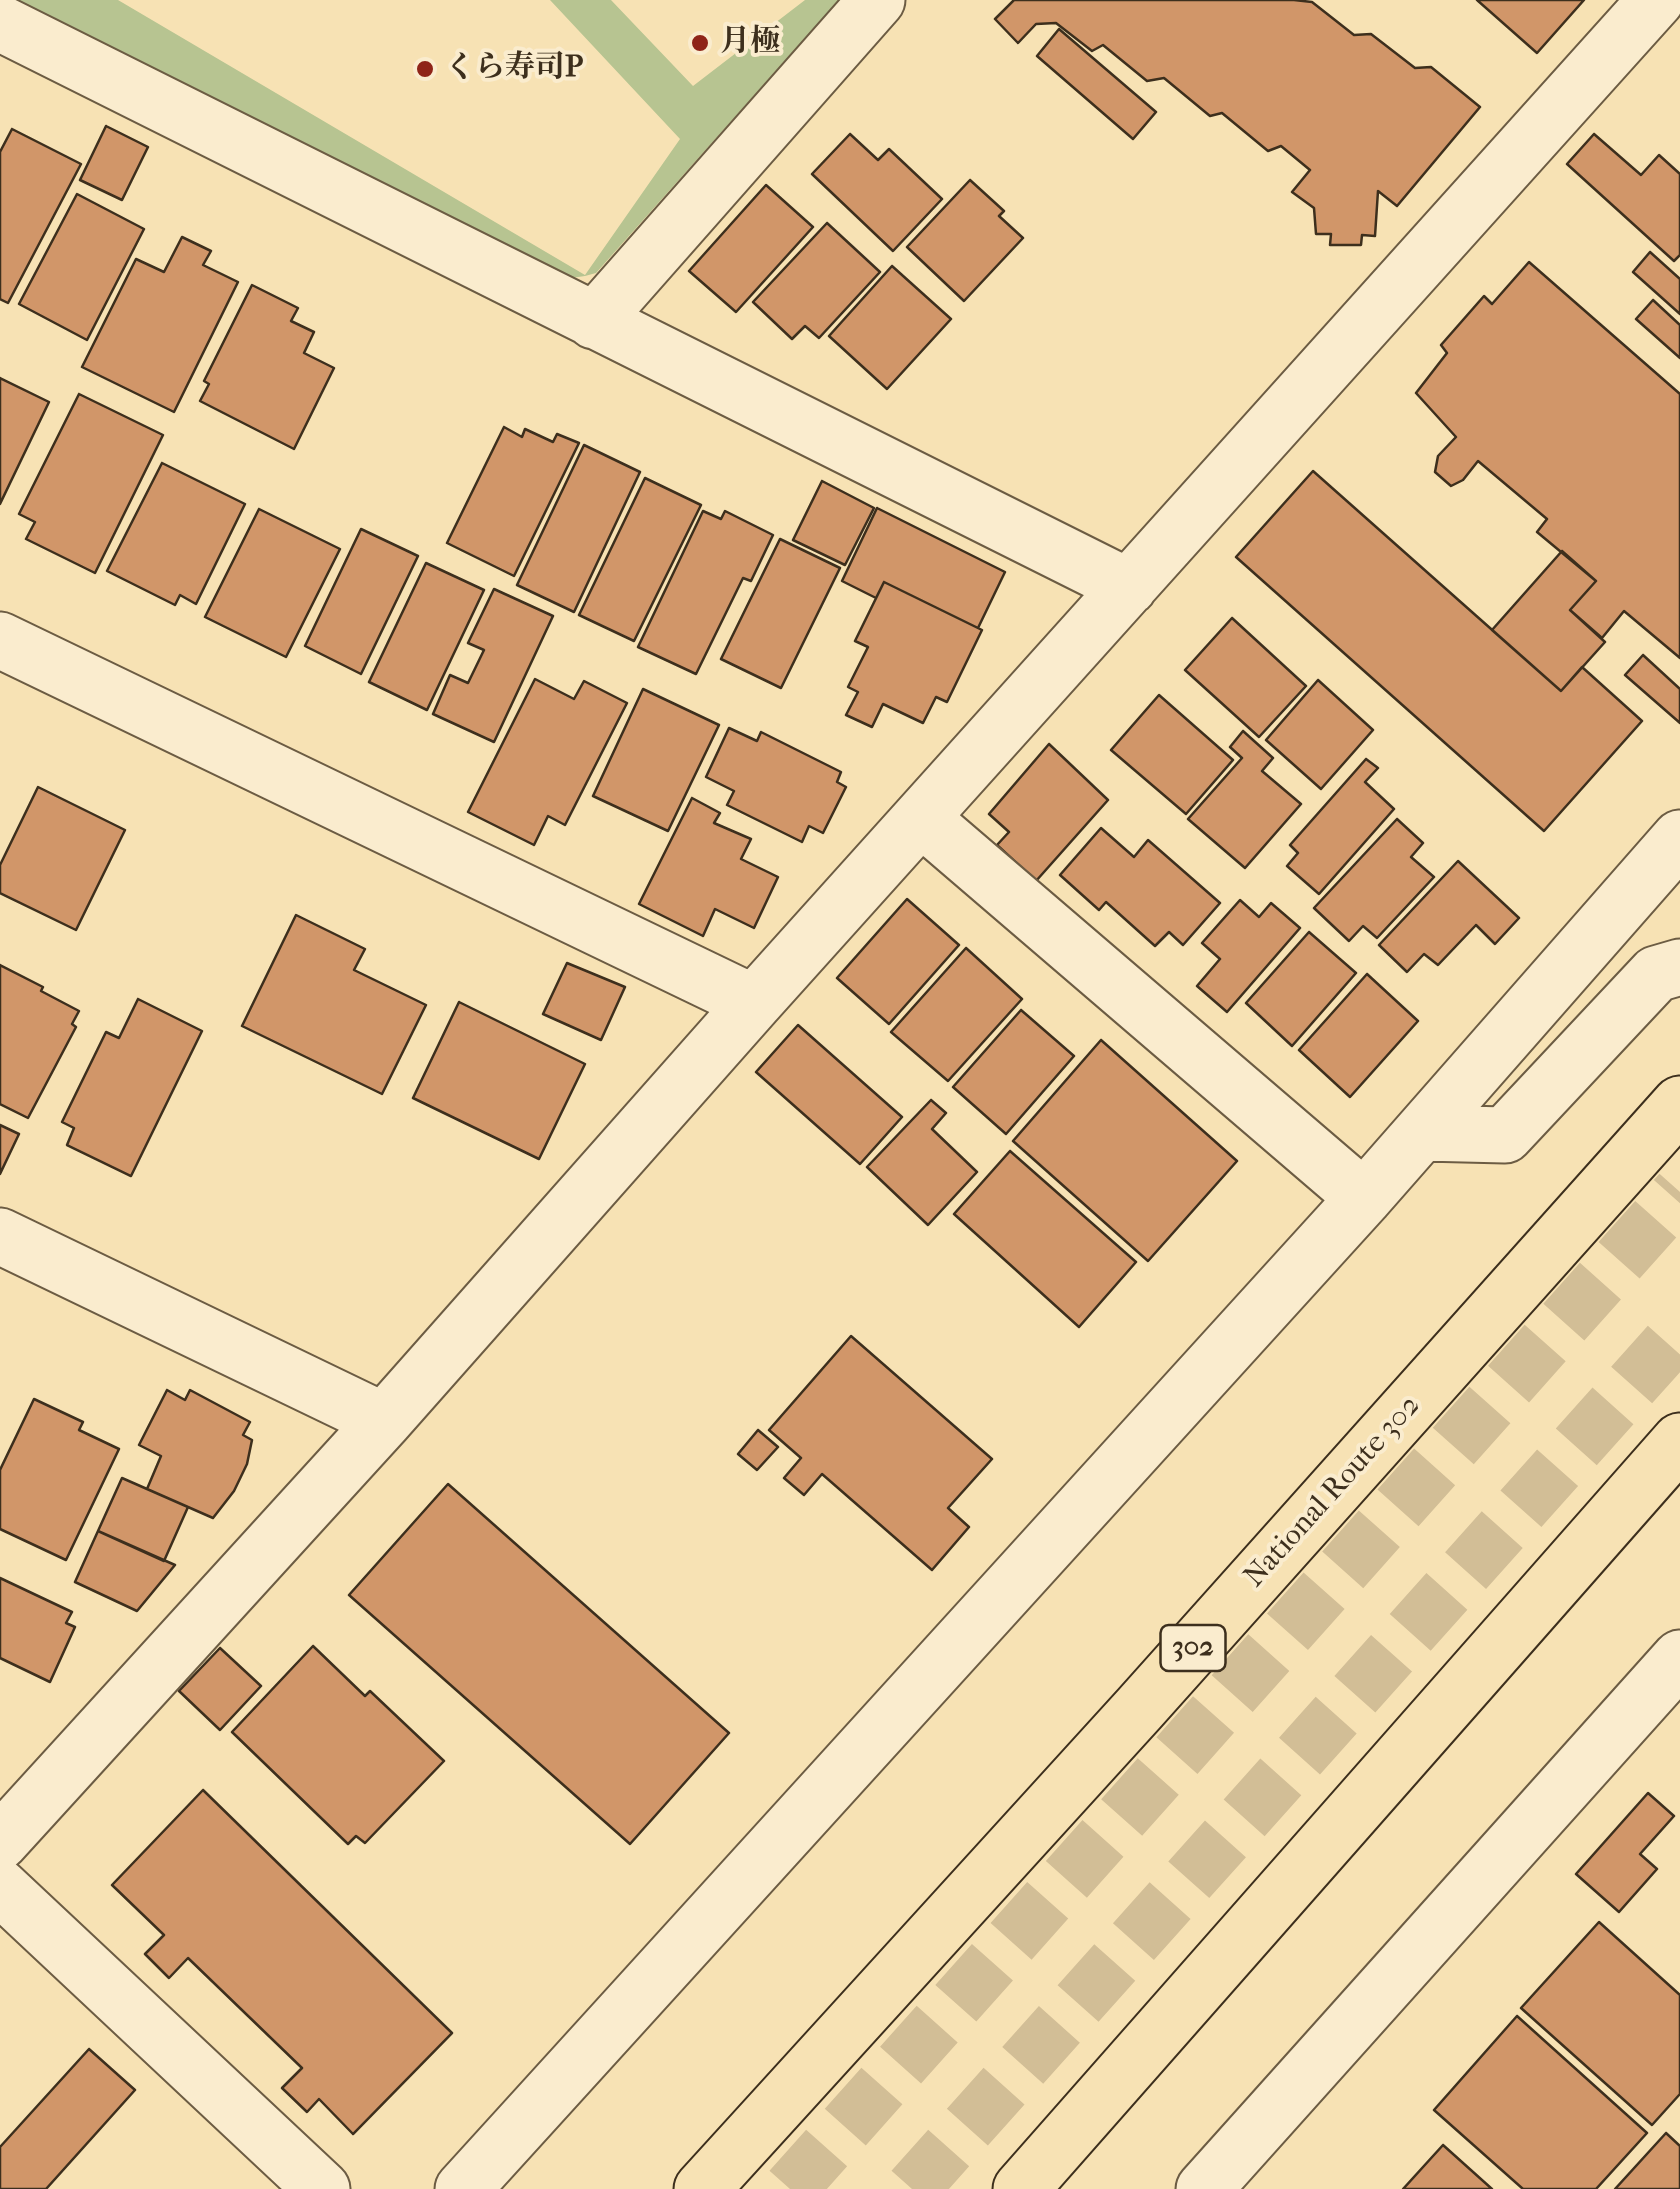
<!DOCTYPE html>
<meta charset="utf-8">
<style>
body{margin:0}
canvas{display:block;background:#f7e2b4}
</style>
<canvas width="1680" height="2189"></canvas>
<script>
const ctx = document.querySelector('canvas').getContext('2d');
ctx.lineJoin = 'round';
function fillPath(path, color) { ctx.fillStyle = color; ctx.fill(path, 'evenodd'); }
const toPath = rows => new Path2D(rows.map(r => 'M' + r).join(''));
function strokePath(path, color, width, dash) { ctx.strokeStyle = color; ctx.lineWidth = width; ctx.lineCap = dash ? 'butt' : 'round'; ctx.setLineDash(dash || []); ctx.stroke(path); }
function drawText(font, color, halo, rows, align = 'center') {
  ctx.font = font + ' "IM FELL French Canon","Noto Serif JP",serif'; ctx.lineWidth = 8; ctx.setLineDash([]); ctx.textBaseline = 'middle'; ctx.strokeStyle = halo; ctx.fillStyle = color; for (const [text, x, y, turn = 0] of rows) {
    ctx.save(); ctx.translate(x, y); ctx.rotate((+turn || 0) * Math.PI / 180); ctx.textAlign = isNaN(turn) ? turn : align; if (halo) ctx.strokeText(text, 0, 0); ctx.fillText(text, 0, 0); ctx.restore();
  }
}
const green = toPath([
 [16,0,118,0,585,275,680,139,550,0,611,0,693,86,805,0,839,0,596,273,585,276,571,278]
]);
const building = toPath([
 [1014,0,1294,0,1312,2,1354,35,1371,34,1415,68,1431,67,1480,107,1397,206,1378,191,1375,236,1362,235,1361,245,1330,245,1331,234,1316,234,1314,208,1292,192,1310,170,1281,146,1268,151,1222,113,1210,116,1164,78,1147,81,1103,45,1092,51,1056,23,1036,24,1018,43,995,19,1014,0],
 [1477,0,1584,0,1537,53,1477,0],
 [1059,29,1156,112,1133,139,1037,56,1059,29],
 [106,126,148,147,122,200,80,180,106,126],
 [12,129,81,164,8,303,0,299,0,152,12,129],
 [850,134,878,160,889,149,942,199,893,251,812,174,850,134],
 [1594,134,1641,175,1659,155,1680,174,1680,255,1674,261,1567,164,1594,134],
 [970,180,1004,211,999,216,1023,238,964,301,907,247,970,180],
 [766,185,813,227,736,312,689,271,766,185],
 [77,194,144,229,87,340,19,304,77,194],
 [827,223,880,272,819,338,805,326,792,339,753,302,827,223],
 [182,237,211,251,203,265,238,282,174,412,82,367,136,259,164,272,182,237],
 [1650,252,1680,279,1680,314,1633,272,1650,252],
 [1529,262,1680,394,1680,658,1624,611,1602,638,1570,610,1596,581,1537,532,1547,519,1478,461,1463,480,1451,486,1435,472,1438,456,1456,437,1416,393,1447,353,1441,345,1484,296,1492,304,1529,262],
 [892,266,951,319,887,389,829,336,892,266],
 [252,285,298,308,291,321,314,332,304,353,334,368,294,449,200,401,209,384,204,381,252,285],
 [1653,300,1680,325,1680,358,1636,319,1653,300],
 [0,378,49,402,0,504,0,378],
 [79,394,163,435,95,573,26,539,35,522,19,514,79,394],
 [504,427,522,437,525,429,553,442,557,434,579,443,514,576,447,543,504,427],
 [584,445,640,472,574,612,517,585,584,445],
 [162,463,245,504,196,604,180,595,175,605,107,571,162,463],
 [1313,471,1561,691,1582,667,1642,721,1544,831,1236,557,1313,471],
 [645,478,701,505,634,641,579,615,645,478],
 [822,481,874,508,845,565,793,540,822,481],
 [877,508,1005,572,978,628,884,582,876,598,842,581,877,508],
 [259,509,340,549,286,657,205,617,259,509],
 [703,511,721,519,725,511,773,535,751,581,743,578,696,674,638,647,703,511],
 [361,529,418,556,361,674,305,646,361,529],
 [780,539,840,568,781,688,721,659,780,539],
 [1562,551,1596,581,1570,610,1605,642,1561,691,1492,630,1562,551],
 [426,563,484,590,427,710,369,682,426,563],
 [884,582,982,630,947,702,936,697,923,723,883,704,872,727,846,715,858,692,848,687,868,647,855,641,884,582],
 [494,589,553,616,494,742,433,714,450,675,468,683,484,650,468,643,494,589],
 [1232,618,1306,686,1259,737,1185,670,1232,618],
 [1643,655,1680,689,1680,723,1625,675,1643,655],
 [535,679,574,699,584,681,627,703,565,825,548,816,534,845,468,812,535,679],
 [1318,680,1373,730,1321,789,1266,740,1318,680],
 [643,689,719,725,668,831,593,796,643,689],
 [1159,695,1233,760,1186,814,1111,750,1159,695],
 [729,728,757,741,761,732,841,772,837,782,846,787,823,833,809,826,802,842,727,805,734,791,706,777,729,728],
 [1243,731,1273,758,1262,771,1301,804,1245,868,1188,819,1242,758,1230,747,1243,731],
 [1049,744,1108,800,1036,881,997,845,1009,832,989,814,1049,744],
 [1366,759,1378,768,1365,782,1394,809,1319,894,1287,866,1298,853,1290,845,1366,759],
 [38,787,125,830,76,930,0,893,0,865,38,787],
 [692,798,720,813,714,823,751,839,741,859,778,877,754,928,715,909,703,936,639,904,692,798],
 [1397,819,1423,843,1411,857,1434,877,1377,938,1363,926,1349,941,1314,908,1397,819],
 [1101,828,1134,857,1148,840,1220,903,1183,945,1169,932,1155,946,1106,902,1099,910,1060,875,1101,828],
 [1458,861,1519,918,1495,944,1476,925,1438,965,1424,954,1407,972,1379,945,1458,861],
 [907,899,959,945,889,1024,837,978,907,899],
 [1240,900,1259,917,1271,903,1300,928,1227,1012,1197,986,1220,959,1202,943,1240,900],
 [296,915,365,949,354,970,426,1005,382,1094,242,1026,296,915],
 [1309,932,1356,973,1292,1046,1246,1003,1309,932],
 [966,948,1022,999,948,1081,891,1032,966,948],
 [567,963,625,987,601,1040,543,1014,567,963],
 [0,965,43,987,41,991,79,1011,72,1024,76,1027,28,1118,0,1104,0,965],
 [1367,974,1418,1021,1350,1097,1299,1050,1367,974],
 [138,999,202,1031,131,1176,67,1145,74,1128,62,1122,106,1032,119,1038,138,999],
 [459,1002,585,1064,539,1159,413,1098,459,1002],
 [1021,1010,1074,1056,1006,1134,953,1087,1021,1010],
 [798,1025,902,1117,860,1164,756,1072,798,1025],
 [1101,1040,1237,1161,1148,1261,1013,1141,1101,1040],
 [931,1100,946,1113,932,1129,977,1172,928,1225,867,1167,931,1100],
 [0,1125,19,1134,0,1174,0,1125],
 [1010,1151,1136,1262,1079,1327,954,1214,1010,1151],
 [851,1336,992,1459,948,1508,969,1527,932,1570,822,1474,804,1495,784,1478,801,1458,769,1430,851,1336],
 [167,1390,185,1400,190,1390,250,1422,243,1435,252,1440,247,1464,234,1491,213,1518,147,1489,161,1456,139,1445,167,1390],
 [34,1399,83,1422,79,1430,119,1449,66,1560,0,1529,0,1470,34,1399],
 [758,1430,778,1447,757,1470,738,1454,758,1430],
 [122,1478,188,1507,164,1561,98,1531,122,1478],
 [448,1484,729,1733,630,1844,349,1595,448,1484],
 [98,1531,175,1565,137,1611,75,1582,98,1531],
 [0,1578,72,1612,66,1623,75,1627,50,1682,0,1658,0,1578],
 [313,1646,365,1696,370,1691,444,1761,365,1843,356,1836,348,1844,232,1732,313,1646],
 [220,1648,261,1686,220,1730,179,1691,220,1648],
 [203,1790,452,2033,353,2134,319,2099,307,2112,282,2088,302,2068,188,1958,169,1978,145,1954,164,1935,112,1885,203,1790],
 [1648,1793,1674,1816,1640,1854,1657,1869,1619,1912,1576,1874,1648,1793],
 [1599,1922,1680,1995,1680,2094,1652,2125,1521,2008,1599,1922],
 [1517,2016,1647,2133,1596,2189,1523,2189,1434,2110,1517,2016],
 [89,2049,135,2090,46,2189,0,2189,0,2147,89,2049],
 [1666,2133,1680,2146,1680,2189,1615,2189,1666,2133],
 [1443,2145,1492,2189,1403,2189,1443,2145]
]);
const highwayTunnel = toPath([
 [790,2189,1680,1192],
 [912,2189,1680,1331]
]);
const street = toPath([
 [0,23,1129,587],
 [594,321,877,0],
 [0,640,754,1003],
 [921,818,1364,1198],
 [1423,1133,1505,1135,1656,974,1680,967],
 [0,1236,384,1421],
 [0,1842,384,1421,754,1003,1656,0],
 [0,1887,322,2189],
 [463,2189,1364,1198,1680,838],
 [1204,2189,1680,1658]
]);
const highway = toPath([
 [702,2189,1139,1709,1680,1104],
 [1021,2189,1680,1441]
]);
const markers = [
 [700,43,10,"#8f2418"],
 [425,69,10,"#8f2418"]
];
const shields = [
 [1193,1648,65]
];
const shieldNames = [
 ["302",1193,1648]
];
const poiNames = [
 ["月極",720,43],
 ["くら寿司P",445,69]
];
const streetNames = [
 ["National Route 302",1333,1492,-48]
];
fillPath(green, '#b7c491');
fillPath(building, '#d19669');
strokePath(building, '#3d2f1d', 2.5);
strokePath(highwayTunnel, '#d2be96', 55, [55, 28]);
strokePath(street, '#6c5c43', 59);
strokePath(highway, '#3d2f1d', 59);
strokePath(street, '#faecce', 55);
strokePath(highway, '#f7e2b4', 55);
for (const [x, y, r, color] of markers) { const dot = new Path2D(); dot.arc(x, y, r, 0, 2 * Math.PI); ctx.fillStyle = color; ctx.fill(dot); strokePath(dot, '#faecce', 4); }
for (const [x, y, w] of shields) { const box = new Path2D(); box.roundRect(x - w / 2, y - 23, w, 46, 8); ctx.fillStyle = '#faecce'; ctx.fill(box); strokePath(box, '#3d2f1d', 2.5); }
drawText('bold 28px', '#3d2f1d', null, shieldNames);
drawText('bold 30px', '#3d2f1d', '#faecce', poiNames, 'left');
drawText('30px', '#3d2f1d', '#faecce', streetNames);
</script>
